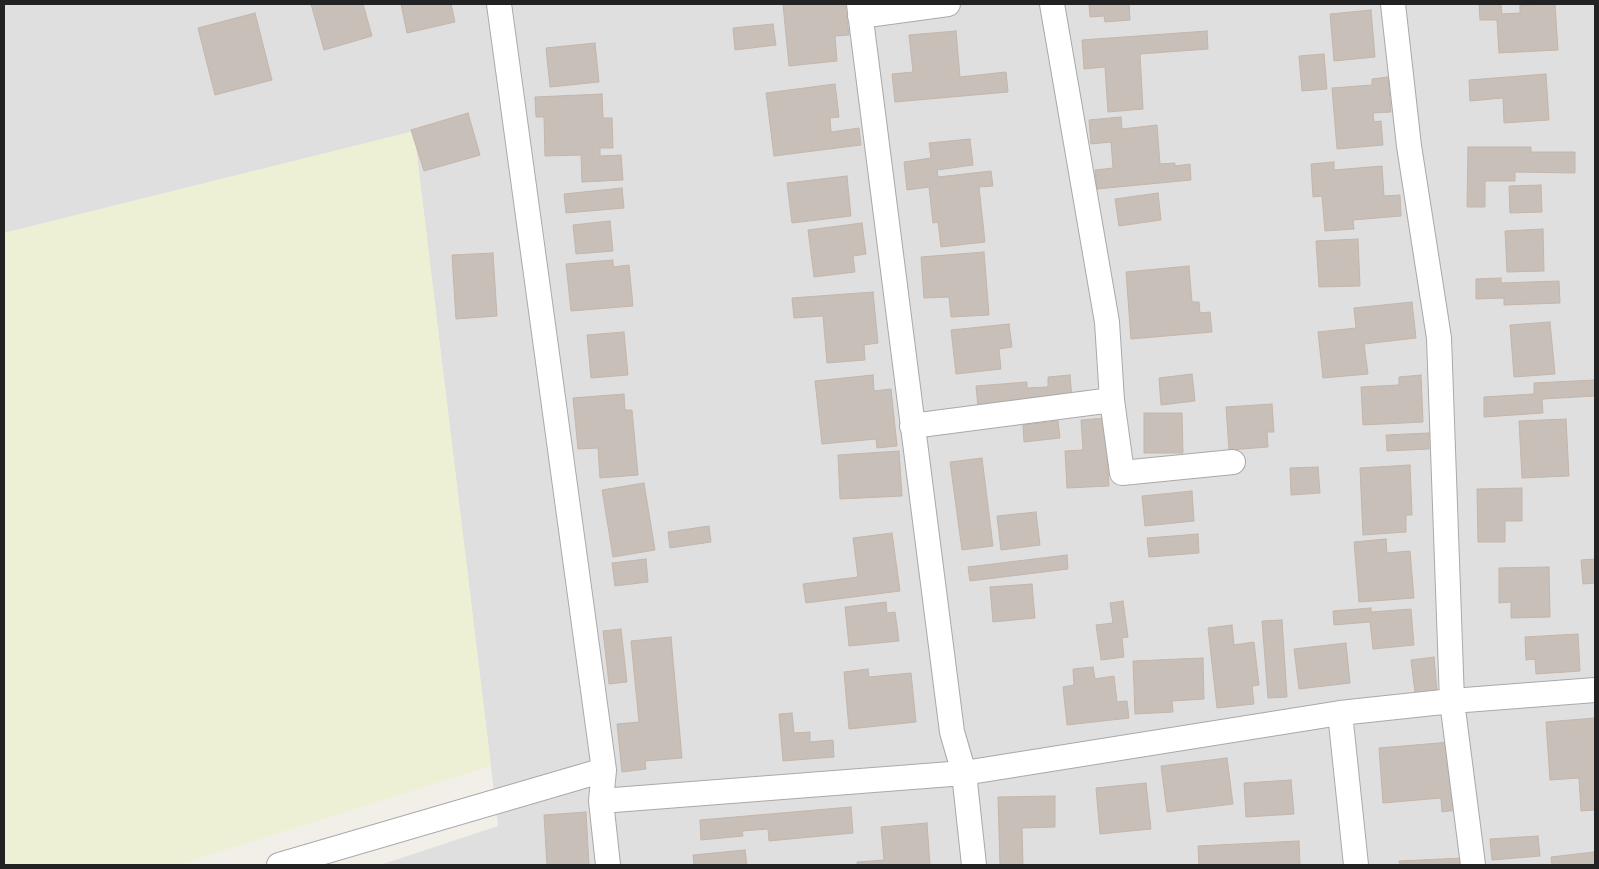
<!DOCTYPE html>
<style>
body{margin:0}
#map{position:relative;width:1599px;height:869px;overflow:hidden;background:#f2efe9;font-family:"IBM Plex Sans",sans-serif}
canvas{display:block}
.frame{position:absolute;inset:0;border:5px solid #222;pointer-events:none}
</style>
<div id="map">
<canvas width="1599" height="869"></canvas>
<div class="frame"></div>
</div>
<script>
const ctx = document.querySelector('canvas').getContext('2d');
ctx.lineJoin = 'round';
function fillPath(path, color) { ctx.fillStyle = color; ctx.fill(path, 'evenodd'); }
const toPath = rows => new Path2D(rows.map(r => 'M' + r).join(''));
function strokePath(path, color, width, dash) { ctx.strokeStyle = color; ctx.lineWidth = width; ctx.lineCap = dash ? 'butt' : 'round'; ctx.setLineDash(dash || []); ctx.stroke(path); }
const residential = toPath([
 [4,4,1595,4,1595,865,380,865,498,826,414,132,4,233]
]);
const farmland = toPath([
 [414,131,491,766,178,865,4,865,4,233]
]);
const building = toPath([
 [311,4,363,4,372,36,324,50,311,4],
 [401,4,451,4,455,22,407,33,401,4],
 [783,4,845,4,849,35,835,36,837,61,789,66,783,4],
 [1089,4,1129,4,1130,20,1105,22,1104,16,1090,17,1089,4],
 [1479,4,1501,4,1502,14,1520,13,1520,5,1555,4,1558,50,1499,53,1497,20,1480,20,1479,4],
 [1371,10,1375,57,1334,61,1330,14,1371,10],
 [255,13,272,80,215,95,198,28,255,13],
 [773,24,776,45,735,50,733,28,773,24],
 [956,31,960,77,1006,72,1008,92,895,102,892,74,913,72,909,35,956,31],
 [1207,31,1208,49,1140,54,1143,109,1108,112,1105,67,1084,69,1082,40,1207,31],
 [595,43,599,82,550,87,546,48,595,43],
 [1324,54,1327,89,1302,91,1299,56,1324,54],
 [1546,74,1549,120,1504,123,1503,98,1470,101,1469,80,1546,74],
 [1388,77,1391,112,1373,113,1374,122,1381,121,1383,145,1337,149,1332,88,1372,85,1372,79,1388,77],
 [835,84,839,117,830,118,831,132,859,128,861,145,774,156,766,93,835,84],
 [602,94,603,118,612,118,613,148,600,148,600,156,621,155,623,180,582,182,581,155,545,156,544,117,536,117,535,97,602,94],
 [468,113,480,155,424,171,411,130,468,113],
 [1121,117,1122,129,1157,125,1160,164,1175,163,1175,166,1190,164,1191,180,1097,189,1095,170,1113,168,1111,142,1091,144,1089,120,1121,117],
 [970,139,973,165,937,170,938,177,991,171,993,186,979,187,985,242,941,247,938,222,933,223,929,187,907,190,904,162,931,158,929,143,970,139],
 [1468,147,1531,147,1531,152,1575,152,1575,173,1515,172,1515,181,1485,181,1485,207,1467,207,1468,147],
 [1334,162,1334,170,1382,166,1384,196,1400,195,1401,216,1353,220,1354,229,1325,231,1322,196,1313,197,1311,164,1334,162],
 [847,176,851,216,792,223,787,183,847,176],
 [1541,185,1542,212,1510,213,1509,186,1541,185],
 [622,188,624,208,566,213,564,194,622,188],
 [1158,193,1161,220,1119,226,1115,199,1158,193],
 [610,221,613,251,576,254,573,225,610,221],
 [862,223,866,254,853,256,855,272,814,277,808,230,862,223],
 [1543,229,1544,271,1507,272,1505,231,1543,229],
 [1358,239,1360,286,1319,287,1316,241,1358,239],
 [984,252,989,315,951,317,949,297,924,298,921,257,984,252],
 [493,253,497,316,456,319,452,255,493,253],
 [613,260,613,267,629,265,633,306,571,311,566,264,613,260],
 [1189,266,1192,302,1199,302,1200,313,1210,312,1212,332,1131,339,1126,272,1189,266],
 [1501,278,1501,283,1559,281,1560,303,1504,305,1504,298,1476,299,1476,279,1501,278],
 [873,292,878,343,864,345,865,360,827,363,823,316,794,318,792,298,873,292],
 [1412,302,1416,338,1364,344,1368,374,1323,378,1318,332,1356,328,1354,308,1412,302],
 [1550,322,1555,374,1514,377,1510,325,1550,322],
 [1009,324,1012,347,999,349,1001,369,956,374,951,330,1009,324],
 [624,332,628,375,591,378,587,335,624,332],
 [1192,374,1195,401,1161,405,1159,378,1192,374],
 [873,375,874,391,891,389,897,446,877,448,876,439,822,444,815,381,873,375],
 [1070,375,1072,399,978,407,976,386,1027,382,1027,388,1048,387,1048,377,1070,375],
 [1421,375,1423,422,1363,425,1361,387,1399,385,1399,377,1421,375],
 [1595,380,1595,396,1542,399,1543,413,1484,417,1484,397,1534,394,1534,383,1595,380],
 [624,394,625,410,632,410,638,475,600,478,598,448,578,449,573,398,624,394],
 [1272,404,1274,432,1267,432,1268,447,1229,450,1226,407,1272,404],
 [1144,413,1182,413,1183,453,1144,453,1144,413],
 [1105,418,1109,486,1067,488,1065,451,1083,450,1081,420,1105,418],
 [1566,419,1569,476,1522,478,1519,421,1566,419],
 [1058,421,1060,438,1024,442,1023,425,1058,421],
 [1429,433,1429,449,1387,451,1386,435,1429,433],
 [899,451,902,496,840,499,838,455,899,451],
 [982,458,993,546,962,550,950,462,982,458],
 [1410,465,1412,515,1406,515,1406,532,1363,535,1360,468,1410,465],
 [1318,467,1320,493,1291,495,1290,468,1318,467],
 [644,483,655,550,613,557,602,490,644,483],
 [1522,488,1522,521,1505,521,1505,542,1478,542,1477,489,1522,488],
 [1192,491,1194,521,1145,526,1142,496,1192,491],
 [1036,512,1040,545,1001,550,997,516,1036,512],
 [709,526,711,542,670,548,668,532,709,526],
 [892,533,900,591,806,603,803,584,858,577,853,538,892,533],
 [1198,534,1199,553,1149,557,1147,538,1198,534],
 [1386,539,1387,553,1410,551,1414,598,1359,602,1354,542,1386,539],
 [1067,555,1068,569,970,581,968,567,1067,555],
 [646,559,648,582,615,586,612,563,646,559],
 [1595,559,1595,583,1583,584,1581,560,1595,559],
 [1549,567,1550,617,1511,618,1511,602,1499,603,1499,568,1549,567],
 [1032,584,1035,618,993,622,990,587,1032,584],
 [1123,601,1128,637,1122,638,1124,657,1101,660,1096,625,1113,623,1110,603,1123,601],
 [886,602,887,613,895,612,899,641,849,646,845,607,886,602],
 [1371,608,1371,612,1411,609,1414,645,1373,649,1370,622,1334,625,1333,611,1371,608],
 [1282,620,1287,697,1268,698,1262,621,1282,620],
 [1232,625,1234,645,1254,642,1259,685,1252,686,1254,704,1217,708,1208,628,1232,625],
 [621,629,627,682,609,684,603,631,621,629],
 [1578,634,1580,671,1536,674,1535,659,1526,660,1525,637,1578,634],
 [671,637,682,758,645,761,646,769,622,772,617,724,639,722,631,641,671,637],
 [1346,643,1350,683,1299,689,1294,649,1346,643],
 [1434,657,1437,690,1415,693,1411,660,1434,657],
 [1203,658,1204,699,1172,701,1173,712,1135,714,1133,661,1203,658],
 [1093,667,1095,679,1114,676,1117,702,1127,701,1129,718,1067,725,1063,687,1074,685,1073,669,1093,667],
 [868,669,869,677,911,673,916,722,849,729,844,672,868,669],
 [792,713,794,733,810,732,810,742,833,740,834,757,783,761,779,714,792,713],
 [1595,718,1595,810,1581,811,1579,778,1550,780,1546,722,1595,718],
 [1451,742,1457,810,1442,812,1441,798,1383,803,1379,748,1451,742],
 [1227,758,1233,804,1167,812,1161,766,1227,758],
 [1291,780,1294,814,1246,817,1244,783,1291,780],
 [1146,783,1151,829,1100,834,1096,788,1146,783],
 [1055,796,1055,827,1022,828,1023,865,1000,865,998,797,1055,796],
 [851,807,853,833,769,841,768,829,742,831,743,836,701,840,700,820,851,807],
 [586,812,589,865,547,865,544,815,586,812],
 [927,823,930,865,857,865,857,862,884,860,881,827,927,823],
 [1538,836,1540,856,1492,860,1490,839,1538,836],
 [1299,841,1300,865,1199,865,1198,846,1299,841],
 [745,850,747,865,694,865,693,855,745,850],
 [1594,852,1595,865,1552,865,1551,857,1594,852],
 [1463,858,1463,865,1400,865,1399,861,1463,858]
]);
const minor = toPath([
 [499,4,604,770,601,801,608,865],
 [859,4,952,732,964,773,974,865],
 [1393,4,1409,146,1439,338,1452,701,1473,865],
 [860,16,948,4],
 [1112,400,1122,473,1233,462],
 [912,426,1112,400,1107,322,1052,4],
 [1340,713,1356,865],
 [601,801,964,773,1340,713,1452,701,1595,690],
 [279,865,604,770]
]);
fillPath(residential, '#e0dfdf');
fillPath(farmland, '#eef0d5');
fillPath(building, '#c7bfb8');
strokePath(building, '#c4b6ab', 1);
strokePath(minor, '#a9a9a9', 26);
strokePath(minor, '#fff', 24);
</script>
